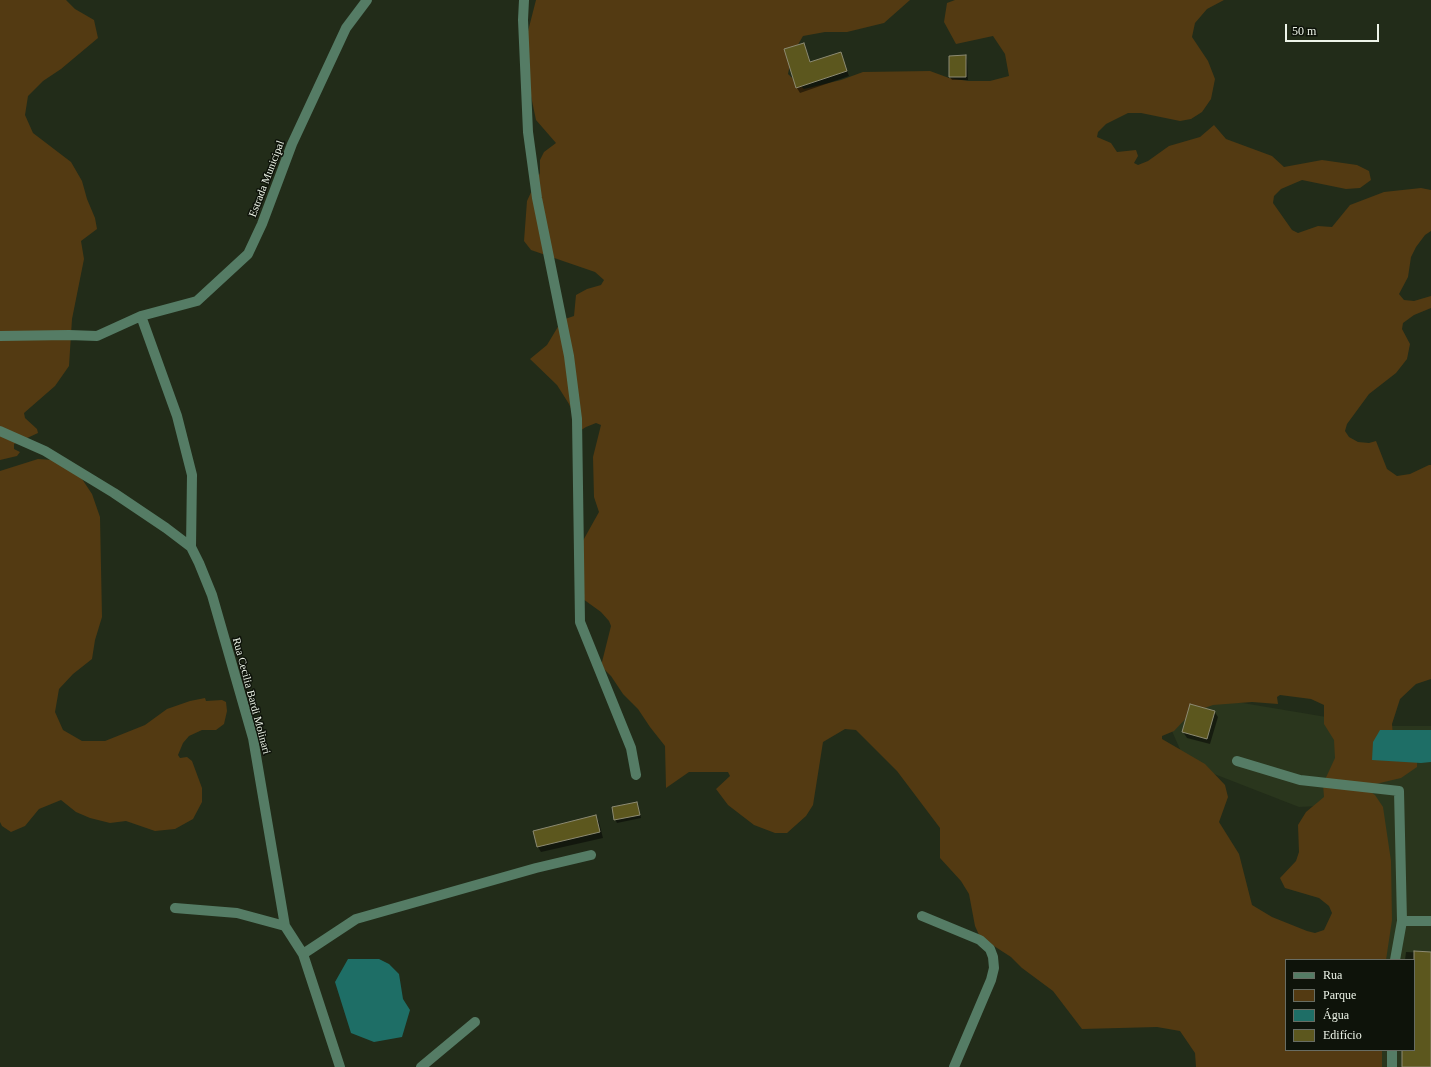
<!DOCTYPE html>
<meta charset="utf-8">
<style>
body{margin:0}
#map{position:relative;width:1431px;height:1067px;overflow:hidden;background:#222c19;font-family:Georgia,serif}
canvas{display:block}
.legend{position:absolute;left:1285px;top:959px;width:130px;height:92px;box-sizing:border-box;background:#0e130a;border:1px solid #686d63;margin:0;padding:5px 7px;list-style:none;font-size:12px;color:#eef5e9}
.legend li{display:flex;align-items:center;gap:8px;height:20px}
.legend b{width:20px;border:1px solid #686d63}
.scale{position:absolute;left:1285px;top:24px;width:94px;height:18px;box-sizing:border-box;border:2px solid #eef5e9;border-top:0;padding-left:5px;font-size:12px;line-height:14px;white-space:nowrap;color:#eef5e9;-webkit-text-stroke:3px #0e130a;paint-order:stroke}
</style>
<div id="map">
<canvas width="1431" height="1067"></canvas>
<ul class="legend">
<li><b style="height:5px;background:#557c65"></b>Rua</li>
<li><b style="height:11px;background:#533a12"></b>Parque</li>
<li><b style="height:11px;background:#1e6e66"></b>Água</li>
<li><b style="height:11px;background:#5c571e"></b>Edifício</li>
</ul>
<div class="scale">50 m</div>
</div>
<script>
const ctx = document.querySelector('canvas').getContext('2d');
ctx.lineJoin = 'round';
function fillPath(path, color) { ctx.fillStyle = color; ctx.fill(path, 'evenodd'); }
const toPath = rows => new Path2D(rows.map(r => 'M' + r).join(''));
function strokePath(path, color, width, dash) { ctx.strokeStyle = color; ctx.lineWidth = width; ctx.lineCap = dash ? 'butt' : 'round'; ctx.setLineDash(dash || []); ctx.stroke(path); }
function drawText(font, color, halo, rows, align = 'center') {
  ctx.font = font + ' Georgia,serif'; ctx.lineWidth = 3; ctx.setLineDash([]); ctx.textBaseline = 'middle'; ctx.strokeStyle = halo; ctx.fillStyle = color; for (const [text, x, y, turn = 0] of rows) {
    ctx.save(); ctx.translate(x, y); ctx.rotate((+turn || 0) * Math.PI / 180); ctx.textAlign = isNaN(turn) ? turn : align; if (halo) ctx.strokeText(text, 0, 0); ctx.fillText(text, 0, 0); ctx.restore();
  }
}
const built = toPath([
 [1183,693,1380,726,1431,726,1431,1067,1381,1067,1380,1050,1414,1050,1414,960,1383,960,1379,803,1299,807,1186,763,1168,722]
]);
const green = toPath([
 [0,0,66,0,75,9,94,20,98,38,61,69,43,81,28,96,25,115,33,133,71,162,82,181,87,199,95,218,97,229,81,241,84,259,72,319,69,366,55,386,24,413,25,418,37,429,38,433,14,444,14,449,20,452,17,456,0,460],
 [536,0,910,0,884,23,847,32,825,32,803,36,792,55,788,74,804,89,841,80,863,72,930,71,949,78,968,81,990,81,1009,76,1005,54,993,36,956,44,944,22,947,3,955,0,1224,0,1207,9,1195,23,1192,37,1208,61,1215,79,1211,99,1202,112,1191,119,1180,121,1141,113,1128,113,1106,124,1098,132,1097,137,1111,143,1117,152,1136,150,1138,156,1134,163,1138,165,1148,161,1169,146,1200,137,1214,125,1226,139,1272,156,1284,167,1322,160,1357,165,1369,171,1371,180,1360,188,1346,189,1302,180,1281,189,1274,196,1273,203,1292,230,1298,233,1318,226,1332,227,1350,205,1384,192,1421,188,1431,190,1431,231,1425,235,1416,247,1411,257,1408,277,1399,294,1404,300,1414,301,1431,296,1431,308,1414,315,1403,323,1402,329,1410,344,1407,359,1396,373,1369,394,1347,424,1345,431,1349,437,1358,442,1369,443,1376,441,1387,469,1397,476,1410,474,1429,465,1431,465,1431,679,1416,684,1400,699,1392,724,1394,748,1417,759,1417,767,1401,778,1363,787,1375,795,1383,807,1391,861,1392,920,1386,960,1286,960,1286,1050,1382,1050,1382,1067,1196,1067,1195,1053,1180,1031,1157,1027,1082,1029,1053,991,1022,968,1011,957,980,937,975,926,969,894,961,881,940,858,940,828,897,771,856,730,845,729,823,742,813,805,806,816,787,833,775,833,754,825,728,805,716,789,730,776,728,772,689,772,666,788,665,746,650,727,638,709,623,694,611,676,601,666,611,626,609,621,601,612,583,599,580,546,599,512,594,497,593,457,601,425,596,423,586,427,578,432,577,422,569,404,557,385,530,359,547,345,562,320,574,316,576,295,587,289,601,285,604,280,595,272,531,250,524,241,527,201,540,173,540,160,544,152,556,143,536,120,531,96,526,39],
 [1280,695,1311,699,1324,705,1324,724,1334,740,1335,758,1323,784,1324,797,1306,812,1298,825,1299,852,1296,861,1280,878,1285,888,1319,898,1329,906,1332,913,1324,930,1315,933,1307,931,1272,917,1252,905,1239,854,1219,822,1228,797,1225,785,1205,764,1162,739,1162,736,1174,731,1191,713,1213,705,1252,702,1278,704,1277,697],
 [38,459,53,460,78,473,92,494,100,517,102,617,95,640,92,659,73,674,59,689,55,712,63,730,82,741,105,741,145,725,167,709,190,701,205,698,206,701,222,700,226,702,227,711,224,724,216,730,202,730,189,736,183,743,178,755,180,758,187,757,192,761,202,788,202,802,193,819,175,829,155,831,126,821,110,823,90,818,76,812,61,800,39,809,25,826,11,832,2,826,0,822,0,471]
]);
const water = toPath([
 [1380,730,1431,730,1431,762,1421,763,1372,760,1373,742],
 [348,959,379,959,389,964,399,974,403,999,410,1010,402,1037,374,1042,351,1033,335,982]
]);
const shadow = toPath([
 [804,44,811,63,840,53,849,76,800,93,797,88,785,50],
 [965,56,967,60,968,80,952,80,950,77],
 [1214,711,1218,717,1210,744,1187,738,1183,732],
 [637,803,641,818,617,823,615,819],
 [596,817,599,822,603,838,541,852,538,847,534,831],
 [1406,952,1431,953,1431,1067,1403,1067,1403,1050,1414,1050,1414,960,1405,960]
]);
const building = toPath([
 [804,43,810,62,841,52,847,71,796,88,784,49,804,43],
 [966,55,966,77,949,77,949,56,966,55],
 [1190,704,1215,711,1207,739,1182,732,1190,704],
 [637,802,640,815,614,820,612,807,637,802],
 [596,815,600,832,537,847,533,831,596,815],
 [1414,951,1431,952,1431,1067,1402,1067,1402,1050,1414,1050,1414,951]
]);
const minor = toPath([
 [524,0,523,20,528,132,537,198,569,356,577,419,580,622,631,748,636,775],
 [141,316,177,416,192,475,191,547],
 [0,336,69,335,97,336,141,316,197,301,248,254,262,224,292,144,346,28,367,0],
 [0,431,45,451,114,493,166,528,191,547,199,563,212,595,253,738,285,926,303,954,340,1067],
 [1237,761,1300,780,1399,791,1402,921,1431,921],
 [175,908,237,913,285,926],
 [922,916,980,940,990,949,993,957,994,968,991,980,954,1067],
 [303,954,356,919,536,868,591,855],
 [1395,960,1402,921],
 [421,1067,475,1022],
 [1392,1067,1392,1050]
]);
const streetNames = [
 ["Estrada Municipal",267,179,-69],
 ["Rua Cecilia Bardi Molinari",251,696,75]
];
fillPath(built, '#2a361d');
fillPath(green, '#533a12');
fillPath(water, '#1e6e66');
fillPath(shadow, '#0007');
fillPath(building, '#5c571e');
strokePath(building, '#8c8a72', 1);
strokePath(minor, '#557c65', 10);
drawText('11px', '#eef5e9', '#0e130a', streetNames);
</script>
